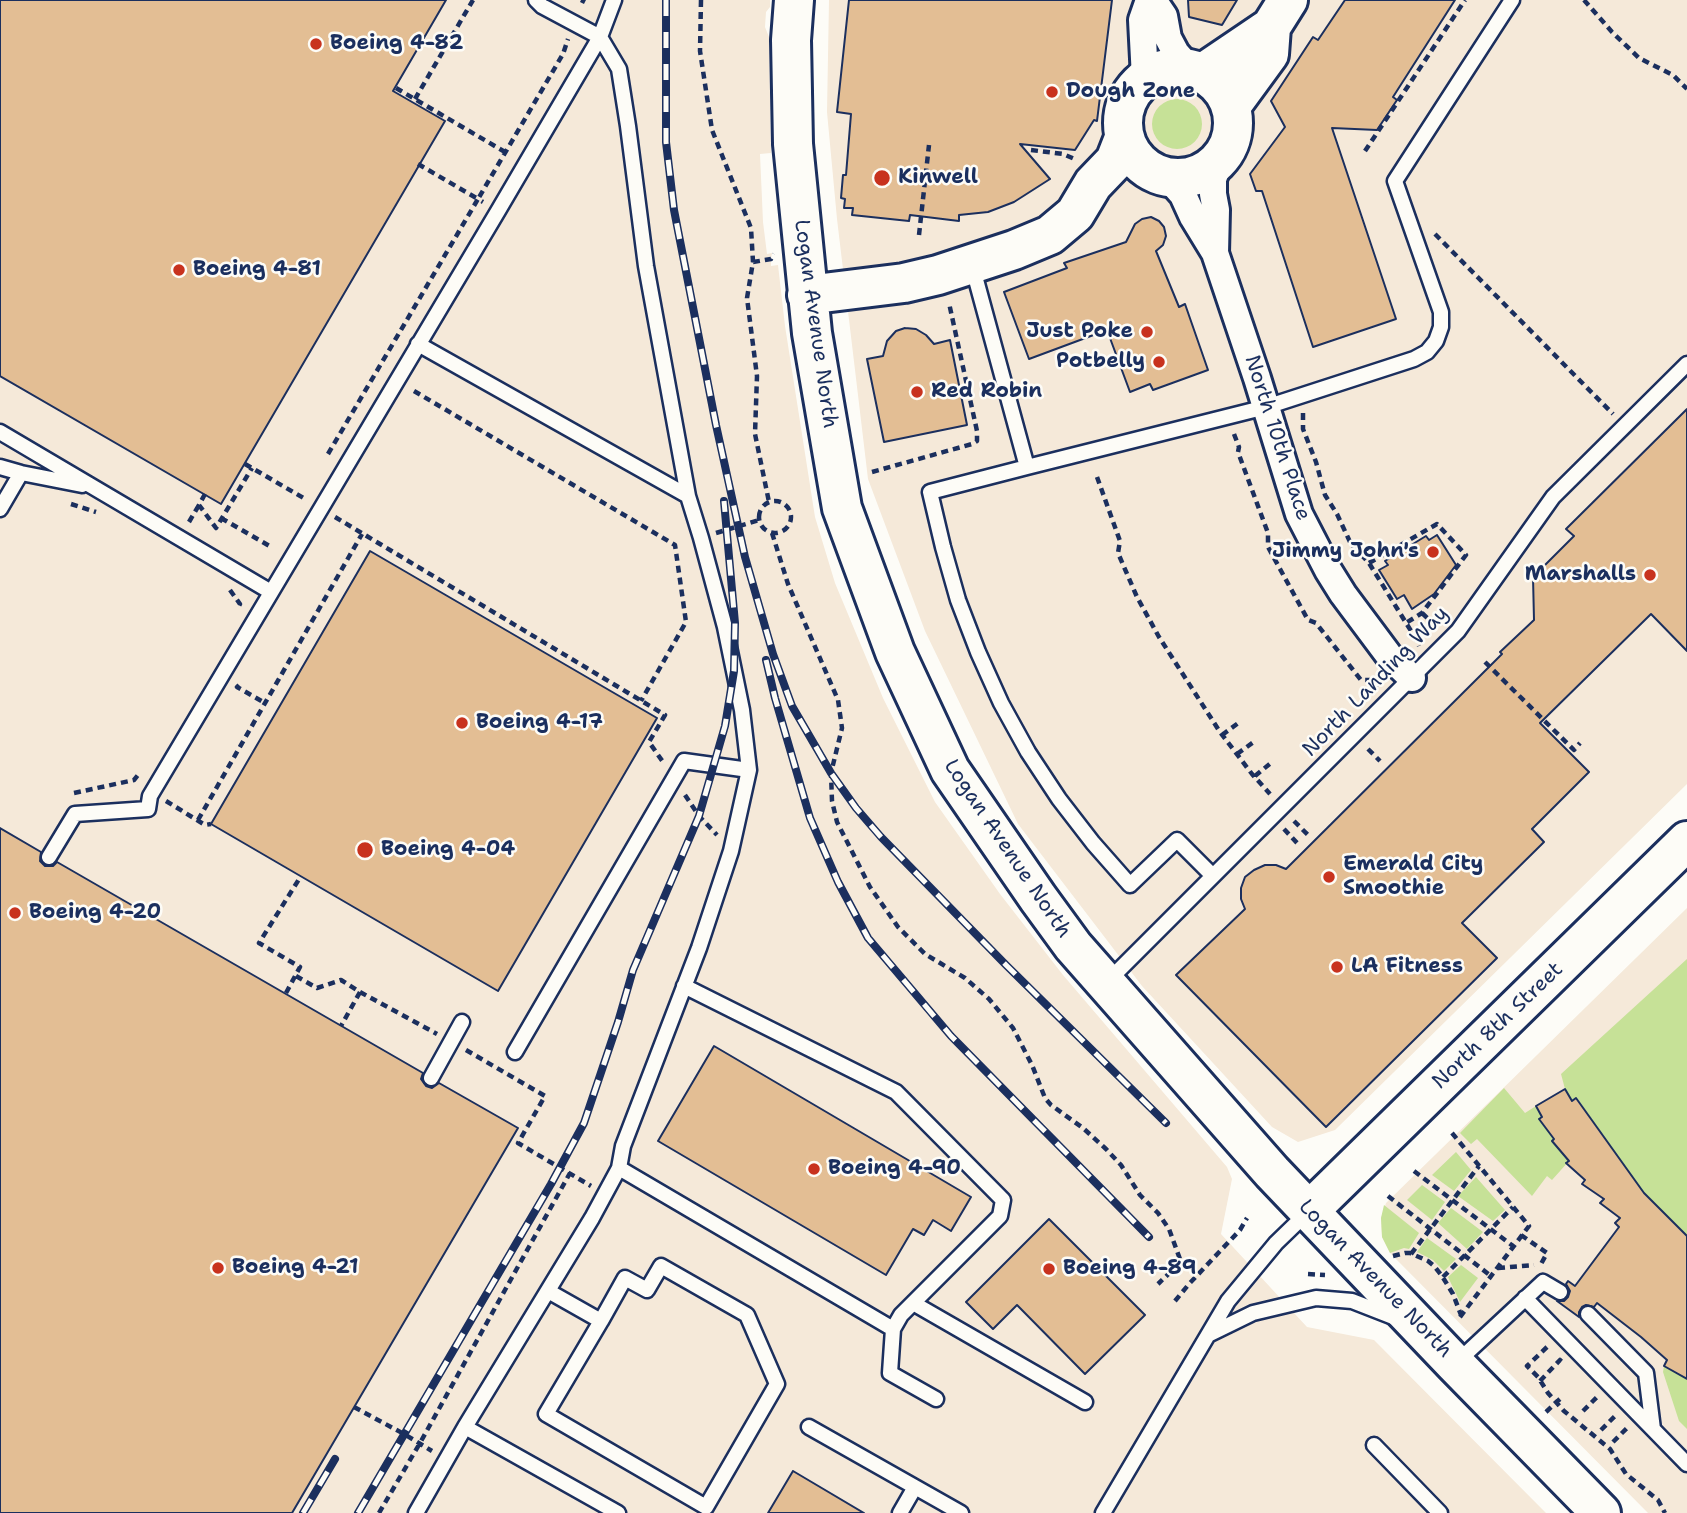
<!DOCTYPE html>
<style>
body{margin:0}
canvas{display:block;background:#fdfcf7}
</style>
<canvas width="1687" height="1513"></canvas>
<script>
const ctx = document.querySelector('canvas').getContext('2d');
ctx.lineJoin = 'round';
function fillPath(path, color) { ctx.fillStyle = color; ctx.fill(path, 'evenodd'); }
const toPath = rows => new Path2D(rows.map(r => 'M' + r).join(''));
function strokePath(path, color, width, dash) { ctx.strokeStyle = color; ctx.lineWidth = width; ctx.lineCap = dash ? 'butt' : 'round'; ctx.setLineDash(dash || []); ctx.stroke(path); }
function drawText(font, color, halo, rows, align = 'center') {
  ctx.font = font + ' "Shantell Sans",sans-serif'; ctx.lineWidth = 5; ctx.setLineDash([]); ctx.textBaseline = 'middle'; ctx.strokeStyle = halo; ctx.fillStyle = color; for (const [text, x, y, turn = 0] of rows) {
    ctx.save(); ctx.translate(x, y); ctx.rotate((+turn || 0) * Math.PI / 180); ctx.textAlign = isNaN(turn) ? turn : align; if (halo) ctx.strokeText(text, 0, 0); ctx.fillText(text, 0, 0); ctx.restore();
  }
}
const built = toPath([
 [0,0,770,0,770,7,766,12,765,27,769,37,771,153,760,154,763,222,767,254,772,253,771,259,771,266,778,265,785,326,815,517,835,583,883,698,935,802,1000,894,1063,975,1227,1167,1232,1179,1221,1234,1307,1327,1374,1340,1546,1513,0,1513],
 [829,0,1687,0,1687,784,1335,1130,1298,1142,1272,1127,1142,986,1018,824,925,631,868,479,837,219,827,112],
 [1687,908,1687,1513,1648,1513,1390,1253,1382,1237,1381,1218,1386,1203]
]);
const green = toPath([
 '1152 124a25 25 0 1 1 50 0a25 25 0 1 1-50 0Z',
 [1687,959,1687,1236,1644,1193,1577,1098,1572,1101,1565,1089,1561,1074],
 [1504,1088,1525,1113,1536,1106,1542,1117,1539,1119,1554,1139,1552,1142,1569,1161,1552,1180,1547,1176,1532,1196,1477,1139,1471,1144,1460,1133],
 [1456,1152,1471,1170,1454,1191,1432,1175],
 [1476,1177,1505,1210,1493,1221,1458,1196],
 [1422,1185,1445,1202,1432,1220,1407,1200],
 [1384,1205,1419,1233,1409,1249,1404,1248,1390,1253,1382,1237,1381,1218],
 [1451,1208,1483,1232,1467,1249,1438,1223],
 [1427,1238,1456,1259,1444,1271,1433,1260,1417,1252],
 [1461,1265,1478,1278,1460,1302,1448,1277],
 [1664,1366,1687,1379,1687,1429,1679,1421,1663,1372]
]);
const building = toPath([
 [0,0,446,0,393,91,445,121,221,504,0,376,0,0],
 [849,0,1112,0,1097,121,1094,120,1075,150,1020,144,1050,179,1014,202,988,212,959,215,959,221,910,215,909,221,852,215,853,208,844,208,845,199,841,198,843,175,846,175,851,114,837,112,849,0],
 [1188,0,1237,0,1222,25,1189,17,1188,0],
 [1345,0,1455,0,1393,97,1397,100,1377,130,1332,128,1396,319,1313,347,1262,191,1256,191,1250,174,1285,127,1271,101,1313,37,1318,40,1345,0],
 [1151,217,1159,221,1164,227,1166,236,1163,245,1156,251,1179,307,1185,304,1208,370,1153,390,1150,384,1130,392,1107,330,1029,359,1004,292,1067,268,1064,263,1126,242,1135,224,1142,219,1151,217],
 [905,328,916,329,926,335,934,344,950,340,967,425,884,442,867,359,883,356,887,341,896,331,905,328],
 [1687,409,1687,651,1651,614,1540,723,1589,772,1532,829,1544,842,1462,923,1497,958,1326,1127,1176,975,1245,909,1241,899,1241,888,1245,877,1254,870,1265,865,1276,865,1286,869,1502,654,1500,652,1534,620,1533,577,1574,536,1566,529,1687,409],
 [1437,535,1456,565,1434,594,1412,609,1404,595,1397,599,1379,570,1388,565,1385,561,1426,536,1429,540,1437,535],
 [370,551,657,718,498,991,211,824,370,551],
 [0,828,41,852,40,861,45,866,53,866,57,862,423,1073,421,1079,426,1086,432,1088,439,1083,518,1128,292,1513,0,1513,0,828],
 [714,1046,971,1197,951,1231,933,1220,924,1235,913,1229,886,1275,658,1141,714,1046],
 [1565,1089,1572,1101,1576,1098,1644,1193,1687,1236,1687,1379,1664,1366,1667,1360,1641,1337,1597,1303,1594,1307,1586,1305,1582,1307,1579,1312,1579,1317,1557,1301,1564,1301,1568,1297,1570,1291,1566,1284,1568,1281,1575,1286,1619,1227,1615,1223,1620,1218,1600,1203,1604,1199,1582,1184,1585,1180,1566,1163,1569,1161,1552,1141,1554,1139,1539,1119,1542,1117,1536,1106,1565,1089],
 [1049,1219,1145,1315,1085,1374,1017,1305,993,1329,966,1302,1049,1219],
 [793,1471,864,1513,768,1513,793,1471]
]);
const path = toPath([
 [581,0,585,2],
 [701,0,700,51,712,130,751,228,753,262,747,298,757,376,755,434,769,502],
 [1584,0,1612,32,1639,58,1673,75,1687,89],
 [396,88,505,152],
 [415,99,473,0],
 [1031,150,1063,154,1077,160],
 [1365,151,1465,0],
 [418,164,478,199,563,54,568,39],
 [1435,234,1613,414],
 [919,235,929,145],
 [753,262,771,259,774,254],
 [414,391,675,545,686,622,641,701],
 [1303,413,1303,429,1316,462,1325,495,1337,514,1351,544,1369,563,1416,639,1419,646],
 [1234,434,1239,447,1238,452,1268,533,1268,547,1308,620,1316,623,1361,680,1370,680,1379,685],
 [328,454,478,199,483,202],
 [245,464,307,500],
 [872,472,972,444,977,441,977,431,949,303],
 [1097,477,1120,541,1118,553,1137,597,1159,637,1220,732,1252,774,1270,794],
 [205,494,199,505,216,528,252,468],
 '759 517a16 16 0 1 1 32 0a16 16 0 1 1-32 0Z',
 [71,504,96,512],
 [335,517,665,715,649,742,663,762],
 [221,518,273,548],
 [189,522,199,505],
 [716,533,759,520],
 [772,533,788,584,838,700,842,728,831,773,832,801,837,822,870,887,898,927,925,954,965,978,989,999,1013,1028,1032,1065,1045,1098,1051,1105,1083,1128,1106,1149,1121,1165,1140,1195,1158,1213,1169,1229,1181,1262,1158,1284],
 [1369,563,1437,524,1466,555,1422,613,1406,623],
 [230,590,240,604,239,606],
 [1422,613,1437,627],
 [1485,662,1574,750,1580,743],
 [239,685,237,687,265,703],
 [1222,735,1241,721],
 [1368,749,1380,761],
 [1237,754,1255,741],
 [1255,776,1272,762],
 [74,793,134,780,138,775],
 [685,795,699,816,717,835],
 [166,801,205,825,211,824],
 [198,820,362,534],
 [1294,821,1310,837],
 [1284,829,1298,844],
 [296,976,317,988,341,980,360,992,341,1026],
 [360,992,437,1034],
 [286,993,300,967,259,943,301,876],
 [466,1050,545,1096,518,1143,591,1186],
 [1452,1133,1529,1226,1457,1321],
 [1414,1171,1513,1246],
 [1388,1196,1491,1276],
 [1521,1235,1547,1253,1541,1264],
 [1411,1254,1479,1166],
 [1393,1256,1405,1253,1410,1253,1428,1261,1434,1266,1442,1276,1453,1294,1461,1315],
 [1498,1268,1534,1265],
 [1308,1274,1325,1275],
 [1443,1277,1513,1207],
 [1175,1301,1189,1284,1240,1230,1247,1218],
 [1547,1347,1527,1366,1538,1377,1548,1393,1564,1411,1610,1449,1626,1474,1658,1500,1665,1513],
 [1540,1381,1560,1360,1562,1362],
 [354,1407,404,1434,432,1451],
 [1583,1411,1597,1397],
 [1546,1412,1562,1397],
 [1601,1430,1615,1416],
 [1613,1442,1628,1427],
 [379,1513,420,1443,570,1173]
]);
const lane = toPath([
 [972,265,1027,467,1266,407,1414,359,1427,352,1436,341,1441,327,1441,312,1395,181,1512,0],
 [418,344,688,496],
 [0,432,271,592],
 [0,467,21,473,82,485],
 [1027,467,930,492,943,547,958,600,978,652,1001,703,1028,752,1059,799,1093,843,1130,885,1177,840,1213,876],
 [0,509,21,473],
 [49,857,75,814,148,809,150,796,498,211,600,37,614,0],
 [1107,982,1458,631,1553,497,1687,364],
 [515,1052,684,761,749,770],
 [431,1078,462,1022],
 [619,1168,893,1329,901,1315,1000,1216,1003,1200,896,1092,684,986],
 [548,1291,601,1321,546,1414,706,1507,777,1384,747,1315,661,1266,647,1290,625,1278,601,1321],
 [1525,1298,1687,1464],
 [913,1303,1085,1402],
 [1588,1314,1646,1373,1653,1429],
 [893,1329,890,1373,936,1399],
 [1208,1335,1253,1313,1316,1298,1352,1301,1393,1317],
 [1456,1363,1543,1282,1560,1292],
 [465,1427,618,1513],
 [809,1427,961,1513],
 [1374,1445,1440,1513],
 [416,1513,465,1427,592,1218,619,1168,623,1146,699,948,731,851,749,770,742,710,725,627,701,538,688,496,646,266,628,126,619,69,600,37,542,6,536,0],
 [900,1513,915,1487],
 [1103,1513,1228,1301,1276,1243,1308,1212]
]);
const street = toPath([
 [1153,0,1164,16,1168,38,1176,53,1190,69],
 [1145,78,1142,20,1149,0],
 [1168,178,1183,195,1193,217,1215,253,1257,378,1299,514,1328,570,1343,594,1390,657,1412,678],
 [1215,253,1216,210,1213,194,1213,179,1220,160]
]);
const secondary = toPath([
 [794,0,791,40,793,144,812,333,842,508,895,652,950,770,1038,898,1073,946,1272,1172,1455,1364,1601,1513],
 '1123 123a55 55 0 1 1 110 0a55 55 0 1 1-110 0Z',
 [1203,73,1271,27],
 [1231,106,1269,54,1271,27,1288,0],
 [807,295,904,283,938,275,1014,250,1050,235,1075,214,1093,184,1115,161,1124,138],
 [1309,1211,1687,841]
]);
const rail = toPath([
 [666,0,666,142,674,210,716,425,745,557,773,654,792,706,831,773,856,808,881,837,1006,965,1166,1123],
 [766,660,775,698,810,818,838,882,868,938,951,1036,1149,1237],
 [303,1513,335,1459],
 [358,1513,551,1184,584,1123,618,1022,633,970,699,816,725,726,734,671,735,623,724,501]
]);
const markers = [
 [316,44,7,"#c8321e"],
 [1052,92,7,"#c8321e"],
 [882,178,9,"#c8321e"],
 [179,270,7,"#c8321e"],
 [1147,332,7,"#c8321e"],
 [1159,362,7,"#c8321e"],
 [917,392,7,"#c8321e"],
 [1433,552,7,"#c8321e"],
 [1650,575,7,"#c8321e"],
 [462,723,7,"#c8321e"],
 [365,850,9,"#c8321e"],
 [1329,877,7,"#c8321e"],
 [15,913,7,"#c8321e"],
 [1337,967,7,"#c8321e"],
 [814,1169,7,"#c8321e"],
 [218,1268,7,"#c8321e"],
 [1049,1269,7,"#c8321e"]
];
const poiNames = [
 ["Boeing 4-82",330,44],
 ["Dough Zone",1066,92],
 ["Kinwell",898,178],
 ["Boeing 4-81",193,270],
 ["Just Poke",1133,332,"right"],
 ["Potbelly",1145,362,"right"],
 ["Red Robin",931,392],
 ["Jimmy John's",1419,552,"right"],
 ["Marshalls",1636,575,"right"],
 ["Boeing 4-17",476,723],
 ["Boeing 4-04",381,850],
 ["Emerald City",1343,865],
 ["Smoothie",1343,889],
 ["Boeing 4-20",29,913],
 ["LA Fitness",1351,967],
 ["Boeing 4-90",828,1169],
 ["Boeing 4-21",232,1268],
 ["Boeing 4-89",1063,1269]
];
const streetNames = [
 ["Logan Avenue North",815,324,82],
 ["North 10th Place",1277,438,72],
 ["North Landing Way",1376,682,-46],
 ["Logan Avenue North",1007,849,56],
 ["North 8th Street",1498,1026,-44],
 ["Logan Avenue North",1375,1279,46]
];
fillPath(built, '#f5e9d9');
fillPath(green, '#c6e197');
fillPath(building, '#e3be94');
strokePath(building, '#1b2f5e', 2);
strokePath(lane, '#1b2f5e', 19);
strokePath(street, '#1b2f5e', 32);
strokePath(secondary, '#1b2f5e', 44);
strokePath(path, '#1b2f5e', 4.5, [7, 5]);
strokePath(lane, '#fdfcf7', 14);
strokePath(street, '#fdfcf7', 26);
strokePath(secondary, '#fdfcf7', 38);
strokePath(rail, '#1b2f5e', 8);
strokePath(rail, '#fdfcf7', 5, [16]);
for (const [x, y, r, color] of markers) { const dot = new Path2D(); dot.arc(x, y, r, 0, 2 * Math.PI); ctx.fillStyle = color; ctx.fill(dot); strokePath(dot, '#fdfcf7', 2.5); }
drawText('bold 21px', '#1b2f5e', '#fdfcf7', poiNames, 'left');
drawText('21px', '#1b2f5e', '#fdfcf7', streetNames);
</script>
